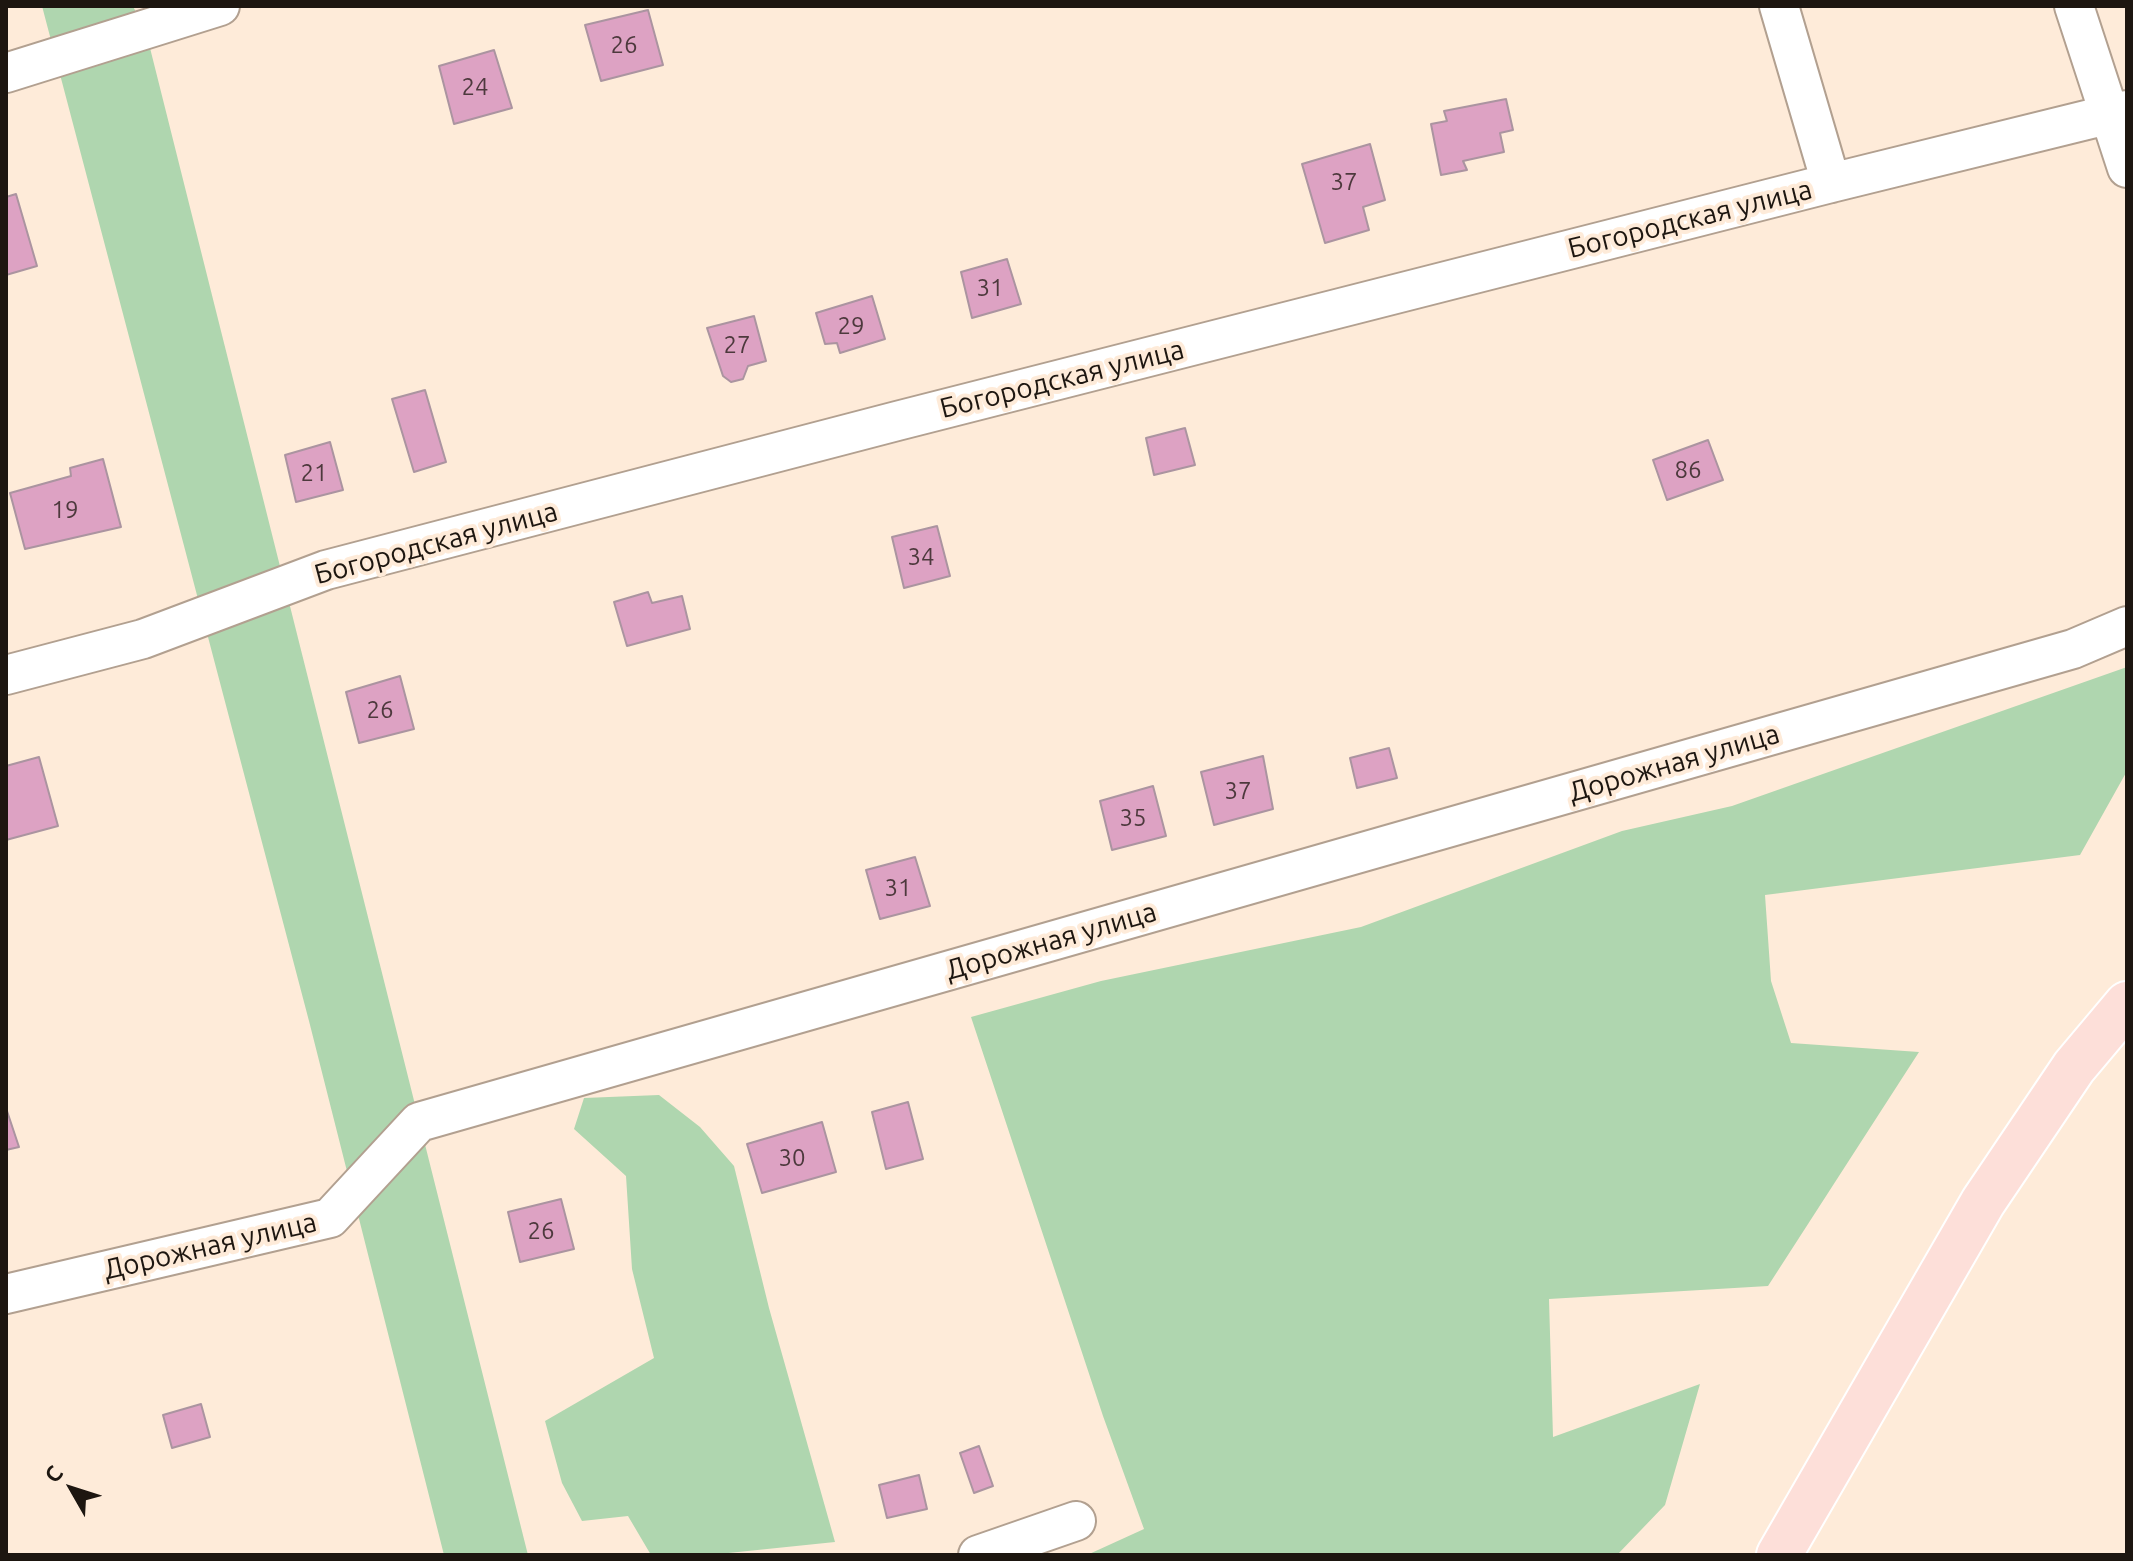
<!DOCTYPE html>
<meta charset="utf-8">
<style>
body{margin:0}
#map{position:relative;width:2133px;height:1561px;overflow:hidden;background:#feebd9;font-family:Ubuntu,sans-serif}
canvas{display:block}
.frame{position:absolute;inset:0;border:8px solid #1d1610;pointer-events:none}
.north{position:absolute;left:32px;top:1449px;width:80px;height:80px;-webkit-text-stroke:6px #feebd9;paint-order:stroke;rotate:309deg;font-size:22px;font-weight:700;line-height:32px;text-align:center;color:#1d1610}
.north::after{content:'';display:block;margin:auto;width:28px;height:36px;background:#1d1610;clip-path:polygon(50% 0,100% 100%,50% 72%,0 100%)}
</style>
<div id="map">
<canvas width="2133" height="1561"></canvas>
<div class="frame"></div>
<div class="north">С</div>
</div>
<script>
const ctx = document.querySelector('canvas').getContext('2d');
ctx.lineJoin = 'round';
function fillPath(path, color) { ctx.fillStyle = color; ctx.fill(path, 'evenodd'); }
const toPath = rows => new Path2D(rows.map(r => 'M' + r).join(''));
function strokePath(path, color, width, dash) { ctx.strokeStyle = color; ctx.lineWidth = width; ctx.lineCap = dash ? 'butt' : 'round'; ctx.setLineDash(dash || []); ctx.stroke(path); }
function drawText(font, color, halo, rows, align = 'center') {
  ctx.font = font + ' Ubuntu,sans-serif'; ctx.lineWidth = 8; ctx.setLineDash([]); ctx.textBaseline = 'middle'; ctx.strokeStyle = halo; ctx.fillStyle = color; for (const [text, x, y, turn = 0] of rows) {
    ctx.save(); ctx.translate(x, y); ctx.rotate((+turn || 0) * Math.PI / 180); ctx.textAlign = isNaN(turn) ? turn : align; if (halo) ctx.strokeText(text, 0, 0); ctx.fillText(text, 0, 0); ctx.restore();
  }
}
const green = toPath([
 [42,6,133,6,147,36,528,1555,444,1555,309,1021],
 [2127,667,2127,771,2080,855,1765,895,1771,981,1791,1043,1919,1052,1768,1286,1549,1299,1553,1437,1700,1384,1665,1505,1617,1555,1087,1555,1144,1529,1103,1416,971,1017,1101,981,1361,927,1622,831,1732,806],
 [659,1095,700,1127,734,1166,769,1308,835,1542,709,1555,651,1555,628,1516,582,1521,562,1483,545,1421,654,1358,632,1269,626,1176,574,1129,584,1098]
]);
const building = toPath([
 [648,10,663,65,601,81,585,25,648,10],
 [494,50,512,108,454,124,439,66,494,50],
 [1506,99,1513,130,1500,133,1504,152,1463,161,1467,170,1441,175,1431,124,1447,121,1444,111,1506,99],
 [1370,144,1385,200,1363,207,1369,230,1325,243,1302,164,1370,144],
 [16,194,37,266,6,275,6,197,16,194],
 [1007,259,1021,304,972,318,961,272,1007,259],
 [872,296,885,339,840,353,837,343,825,344,816,313,872,296],
 [754,316,766,361,748,366,743,379,731,382,723,376,707,328,754,316],
 [425,390,446,462,414,472,392,399,425,390],
 [1185,428,1195,465,1154,475,1146,438,1185,428],
 [1708,440,1723,480,1667,500,1653,460,1708,440],
 [330,442,343,490,296,502,285,455,330,442],
 [103,459,121,527,25,549,10,493,71,476,70,468,103,459],
 [937,526,950,576,904,588,892,537,937,526],
 [648,592,652,603,682,596,690,629,627,646,614,602,648,592],
 [400,676,414,729,359,743,346,692,400,676],
 [1389,748,1397,778,1357,788,1350,758,1389,748],
 [1263,756,1273,809,1214,825,1201,772,1263,756],
 [39,757,58,826,6,840,6,766,39,757],
 [1153,786,1166,836,1112,850,1100,801,1153,786],
 [915,857,930,906,880,919,866,870,915,857],
 [908,1102,923,1159,886,1169,872,1112,908,1102],
 [6,1108,19,1147,6,1150,6,1108],
 [822,1122,836,1172,762,1193,747,1144,822,1122],
 [561,1199,574,1249,520,1262,508,1212,561,1199],
 [201,1404,210,1437,172,1448,163,1415,201,1404],
 [979,1446,993,1486,974,1493,960,1453,979,1446],
 [919,1475,927,1509,887,1518,879,1485,919,1475]
]);
const minor = toPath([
 [1779,6,1831,183],
 [2074,6,2127,168],
 [6,73,220,6],
 [6,675,143,639,326,570,897,421,1831,183,2127,110],
 [6,1294,330,1218,419,1122,2073,649,2127,626],
 [978,1555,1076,1521]
]);
const major = toPath([
 [1779,1555,1983,1202,2074,1067,2127,1004]
]);
const numberNames = [
 ["26",624,45],
 ["24",475,87],
 ["37",1344,182],
 ["31",990,288],
 ["29",851,326],
 ["27",737,345],
 ["86",1688,470],
 ["21",314,473],
 ["19",65,510],
 ["34",921,557],
 ["26",380,710],
 ["37",1238,791],
 ["35",1133,818],
 ["31",898,888],
 ["30",792,1158],
 ["26",541,1231]
];
const streetNames = [
 ["Богородская улица",1690,219,-14],
 ["Богородская улица",1062,379,-14],
 ["Богородская улица",436,543,-15],
 ["Дорожная улица",1674,763,-16],
 ["Дорожная улица",1051,941,-16],
 ["Дорожная улица",210,1246,-13]
];
fillPath(green, '#afd6af');
fillPath(building, '#dda2c3');
strokePath(building, '#ab94a0', 2);
strokePath(minor, '#b2a090', 42);
strokePath(major, '#fff', 48);
strokePath(minor, '#fff', 38);
strokePath(major, '#fddfd9', 44);
drawText('24px', '#4d393d', null, numberNames);
drawText('28px', '#1d1610', '#feebd9', streetNames);
</script>
